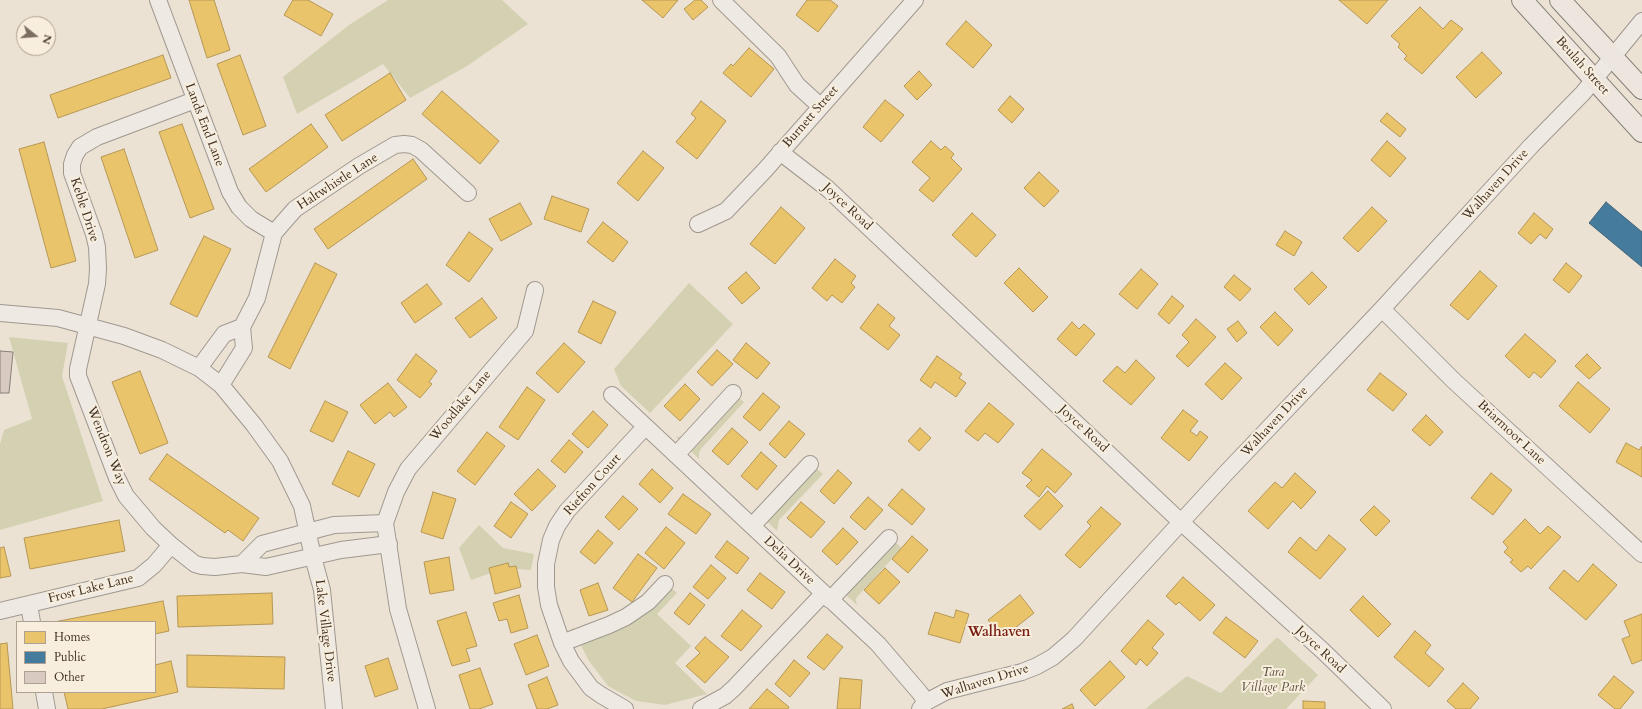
<!DOCTYPE html>
<style>
body{margin:0}
#map{position:relative;width:1642px;height:709px;overflow:hidden;background:#ebe2d4;font-family:Cardo,serif}
canvas{display:block}
.legend{position:absolute;left:16px;top:621px;width:140px;height:72px;box-sizing:border-box;background:#f8eedd;border:1px solid #aea193;margin:0;padding:5px 7px;list-style:none;font-size:12px;color:#3e2e23}
.legend li{display:flex;align-items:center;gap:8px;height:20px}
.legend b{width:20px;border:1px solid #aea193}
.north{position:absolute;left:16px;top:16px;width:40px;height:40px;box-sizing:border-box;background:#f8eedd;border:1px solid #aea193;border-radius:50%;rotate:107deg;font-size:11px;font-weight:700;line-height:16px;text-align:center;color:#3e2e23}
.north::after{content:'';display:block;margin:auto;width:14px;height:18px;background:#7b6d61;clip-path:polygon(50% 0,100% 100%,50% 72%,0 100%)}
</style>
<div id="map">
<canvas width="1642" height="709"></canvas>
<ul class="legend">
<li><b style="height:11px;background:#e9c46a"></b>Homes</li>
<li><b style="height:11px;background:#457b9d"></b>Public</li>
<li><b style="height:11px;background:#d8cac0"></b>Other</li>
</ul>
<div class="north">N</div>
</div>
<script>
const ctx = document.querySelector('canvas').getContext('2d');
ctx.lineJoin = 'round';
function fillPath(path, color) { ctx.fillStyle = color; ctx.fill(path, 'evenodd'); }
const toPath = rows => new Path2D(rows.map(r => 'M' + r).join(''));
function strokePath(path, color, width, dash) { ctx.strokeStyle = color; ctx.lineWidth = width; ctx.lineCap = dash ? 'butt' : 'round'; ctx.setLineDash(dash || []); ctx.stroke(path); }
function drawText(font, color, halo, rows, align = 'center') {
  ctx.font = font + ' Cardo,serif'; ctx.lineWidth = 4; ctx.setLineDash([]); ctx.textBaseline = 'middle'; ctx.strokeStyle = halo; ctx.fillStyle = color; for (const [text, x, y, turn = 0] of rows) {
    ctx.save(); ctx.translate(x, y); ctx.rotate((+turn || 0) * Math.PI / 180); ctx.textAlign = isNaN(turn) ? turn : align; if (halo) ctx.strokeText(text, 0, 0); ctx.fillText(text, 0, 0); ctx.restore();
  }
}
const green = toPath([
 [388,0,502,0,528,24,467,66,410,98,383,64,297,114,283,77,349,25],
 [689,283,733,324,650,413,621,386,614,369],
 [9,337,68,343,62,376,103,501,0,530,0,444,4,430,32,419],
 [728,389,744,402,701,449,699,453,699,459,676,437,684,436],
 [806,459,823,474,779,520,777,531,755,510,758,509],
 [479,525,503,548,534,554,531,570,505,568,471,580,459,548],
 [885,534,902,548,857,597,856,600,857,605,833,583,836,583],
 [662,579,677,593,657,614,691,646,675,663,707,694,665,705,636,701,608,686,589,661,572,628,578,629,629,609],
 [1276,638,1278,638,1318,675,1286,709,1145,709,1187,676,1221,693]
]);
const homes = toPath([
 [189,0,214,0,230,50,207,58,189,0],
 [293,0,308,0,333,14,321,36,284,15,293,0],
 [642,0,678,0,663,18,642,0],
 [695,0,701,0,708,7,693,20,684,9,695,0],
 [807,0,830,0,838,6,818,32,796,15,807,0],
 [1339,0,1388,0,1367,24,1339,0],
 [1420,7,1443,29,1451,20,1463,29,1422,74,1404,59,1407,56,1398,47,1400,44,1391,36,1420,7],
 [966,21,992,45,973,68,946,44,966,21],
 [749,48,774,69,751,97,723,73,731,64,733,66,749,48],
 [1482,52,1502,73,1476,98,1456,77,1482,52],
 [163,55,171,78,58,118,50,95,163,55],
 [240,55,266,126,243,135,217,64,240,55],
 [919,71,932,85,917,100,904,86,919,71],
 [390,73,406,100,342,141,325,115,390,73],
 [442,91,499,141,480,164,422,114,442,91],
 [1010,96,1024,109,1012,123,998,110,1010,96],
 [885,100,904,115,881,142,863,127,885,100],
 [701,101,726,121,697,159,676,142,696,118,691,114,701,101],
 [1387,113,1406,129,1400,137,1380,121,1387,113],
 [182,124,214,209,190,218,159,132,182,124],
 [311,124,328,147,266,192,249,169,311,124],
 [931,141,941,150,945,146,954,154,951,158,962,169,933,202,919,190,930,178,912,162,931,141],
 [1387,141,1406,158,1390,177,1371,160,1387,141],
 [44,142,76,261,51,268,19,149,44,142],
 [124,149,158,250,135,258,101,157,124,149],
 [643,151,664,168,638,201,617,183,643,151],
 [413,159,427,179,328,249,314,229,413,159],
 [1039,172,1059,191,1044,207,1024,188,1039,172],
 [552,196,589,209,581,232,544,219,552,196],
 [520,203,532,224,501,241,489,219,520,203],
 [781,207,805,228,775,264,750,244,781,207],
 [1372,207,1387,221,1358,252,1343,238,1372,207],
 [972,213,996,235,976,257,952,235,972,213],
 [1534,213,1553,229,1546,239,1540,234,1531,244,1518,233,1534,213],
 [603,222,628,242,613,262,587,242,603,222],
 [1285,231,1302,242,1294,256,1276,245,1285,231],
 [469,232,493,249,469,282,446,265,469,232],
 [204,236,231,249,197,317,170,304,204,236],
 [835,259,856,276,851,283,855,287,842,303,832,295,827,301,812,288,835,259],
 [315,263,337,274,290,369,268,357,315,263],
 [1566,263,1582,276,1569,293,1553,280,1566,263],
 [1019,268,1048,297,1033,312,1004,283,1019,268],
 [1141,269,1158,284,1137,309,1119,294,1141,269],
 [1480,271,1497,286,1468,320,1450,305,1480,271],
 [746,272,760,288,742,304,728,288,746,272],
 [1312,272,1327,287,1309,305,1294,289,1312,272],
 [1234,275,1251,289,1240,301,1224,287,1234,275],
 [427,284,442,304,415,323,401,303,427,284],
 [1172,296,1184,306,1169,324,1158,314,1172,296],
 [482,298,497,318,470,338,455,318,482,298],
 [593,301,616,312,601,344,578,332,593,301],
 [878,304,895,318,889,326,900,335,888,350,860,328,878,304],
 [1275,312,1293,330,1278,346,1260,327,1275,312],
 [1196,319,1216,337,1188,367,1176,356,1189,342,1182,335,1196,319],
 [1238,321,1247,333,1237,342,1227,329,1238,321],
 [1072,322,1079,329,1084,324,1095,334,1076,356,1057,339,1072,322],
 [1525,334,1556,361,1541,378,1534,372,1529,378,1505,356,1525,334],
 [564,343,585,362,558,393,536,373,564,343],
 [746,343,770,363,757,379,733,360,746,343],
 [717,350,733,364,712,386,697,372,717,350],
 [416,354,437,371,429,382,432,384,420,398,397,380,416,354],
 [1587,354,1601,368,1589,379,1575,366,1587,354],
 [937,356,962,374,959,378,966,383,956,397,935,382,931,388,920,380,937,356],
 [1136,360,1155,378,1131,405,1103,381,1117,366,1125,373,1136,360],
 [1225,363,1242,378,1222,400,1205,384,1225,363],
 [140,371,168,443,140,454,112,382,140,371],
 [1380,373,1407,394,1393,411,1367,390,1380,373],
 [1578,382,1610,409,1590,433,1559,406,1578,382],
 [388,383,407,407,394,417,390,412,375,424,360,405,388,383],
 [685,384,700,399,680,421,664,406,685,384],
 [527,387,545,400,518,440,499,427,527,387],
 [763,393,780,407,760,431,743,417,763,393],
 [325,401,348,412,333,442,310,431,325,401],
 [989,403,1014,424,998,443,985,433,978,441,965,431,989,403],
 [1183,410,1198,421,1190,431,1197,436,1200,431,1208,437,1189,461,1161,438,1183,410],
 [593,411,608,425,588,448,572,434,593,411],
 [1426,415,1443,432,1430,446,1412,430,1426,415],
 [789,421,805,434,785,458,769,444,789,421],
 [732,428,748,442,728,465,712,451,732,428],
 [920,428,931,438,919,451,908,441,920,428],
 [487,432,505,446,475,485,457,471,487,432],
 [569,440,583,452,565,473,551,461,569,440],
 [1626,443,1639,450,1642,446,1642,477,1616,462,1626,443],
 [1042,449,1072,474,1055,493,1047,486,1039,497,1026,486,1032,480,1022,473,1042,449],
 [348,451,375,464,359,497,332,484,348,451],
 [761,452,777,466,757,490,741,476,761,452],
 [167,454,259,518,243,541,228,530,225,533,149,479,167,454],
 [538,469,556,486,532,511,514,494,538,469],
 [652,469,673,488,660,503,639,484,652,469],
 [838,470,852,483,834,504,820,491,838,470],
 [1295,473,1316,492,1301,509,1293,501,1268,529,1248,511,1275,482,1282,488,1295,473],
 [1491,473,1512,490,1493,515,1471,498,1491,473],
 [902,489,925,509,912,525,888,505,902,489],
 [1048,491,1063,506,1040,530,1024,516,1048,491],
 [433,492,456,499,443,539,421,532,433,492],
 [683,494,711,514,696,534,668,514,683,494],
 [623,496,638,509,619,530,605,517,623,496],
 [868,497,883,510,865,530,850,517,868,497],
 [511,502,528,514,511,538,494,526,511,502],
 [801,502,825,522,811,538,787,518,801,502],
 [1374,506,1390,521,1376,536,1360,520,1374,506],
 [1101,507,1121,524,1080,568,1065,555,1091,526,1087,522,1101,507],
 [1525,519,1540,534,1548,526,1561,537,1531,569,1528,566,1521,572,1510,562,1513,560,1504,552,1508,548,1503,542,1525,519],
 [119,520,125,551,30,569,24,538,119,520],
 [666,527,685,543,664,569,645,553,666,527],
 [843,528,858,542,837,565,822,551,843,528],
 [598,530,613,543,595,564,580,552,598,530],
 [1329,535,1346,549,1320,579,1288,552,1300,537,1316,551,1329,535],
 [912,536,928,550,908,573,892,559,912,536],
 [727,541,749,558,737,574,715,557,727,541],
 [4,547,11,576,0,578,0,548,4,547],
 [638,554,657,568,632,602,613,588,638,554],
 [449,557,454,590,430,594,424,562,449,557],
 [508,563,509,567,516,566,521,587,495,594,489,568,508,563],
 [1593,564,1617,585,1586,620,1549,588,1564,570,1578,582,1593,564],
 [711,565,726,578,708,599,693,587,711,565],
 [885,568,900,582,879,604,864,590,885,568],
 [760,573,785,592,772,609,747,590,760,573],
 [1183,577,1215,605,1200,621,1179,602,1176,605,1166,596,1183,577],
 [598,583,608,610,589,616,580,590,598,583],
 [272,593,273,624,178,627,177,596,272,593],
 [690,593,705,605,689,625,674,613,690,593],
 [519,595,528,628,511,633,507,619,499,621,493,603,519,595],
 [1020,595,1034,613,1002,638,988,620,1020,595],
 [1363,596,1391,624,1378,637,1350,610,1363,596],
 [163,601,169,631,155,634,155,622,54,622,163,601],
 [742,610,762,626,741,651,721,636,742,610],
 [956,610,969,614,960,643,928,634,935,612,954,618,956,610],
 [466,612,477,646,466,649,470,661,452,666,437,621,466,612],
 [1642,614,1642,660,1632,664,1622,639,1630,636,1624,621,1642,614],
 [1226,617,1258,641,1245,658,1213,633,1226,617],
 [1148,620,1164,634,1152,648,1158,653,1147,666,1140,659,1136,665,1121,651,1148,620],
 [1415,631,1431,645,1425,653,1444,669,1429,687,1394,657,1415,631],
 [827,634,843,647,824,670,807,657,827,634],
 [537,635,549,666,526,675,514,644,537,635],
 [705,637,729,657,705,683,686,666,700,653,695,648,705,637],
 [7,643,13,709,0,709,0,644,7,643],
 [187,655,285,657,284,689,187,687,187,655],
 [388,658,398,689,375,697,365,666,388,658],
 [794,660,810,673,790,697,775,684,794,660],
 [171,661,178,692,102,709,68,709,64,692,155,692,155,665,171,661],
 [1110,661,1125,677,1095,706,1080,690,1110,661],
 [480,668,493,704,479,709,470,709,459,675,480,668],
 [1614,676,1634,692,1620,709,1615,709,1598,695,1614,676],
 [547,677,558,705,547,709,537,709,528,685,547,677],
 [840,678,862,680,860,709,837,709,840,678],
 [1463,683,1479,698,1470,709,1456,709,1447,701,1463,683],
 [767,689,789,707,788,709,749,709,767,689],
 [1303,701,1325,702,1325,709,1303,709,1303,701],
 [1072,704,1074,709,1062,709,1072,704]
]);
const public = toPath([
 [1606,202,1642,232,1642,267,1589,223,1606,202]
]);
const building = toPath([
 [0,351,13,352,9,393,0,393,0,351]
]);
const minor = toPath([
 [158,0,230,192,239,207,251,219,274,233],
 [721,0,778,56,797,85,820,106],
 [195,100,97,137,80,147,75,155,72,164,72,173,94,234,97,247,98,269,97,284,78,369,78,376,117,478,126,496,153,528,171,545,195,564,202,566,215,567,242,564,266,567,341,550,389,544],
 [780,152,828,189,1182,523,1323,651,1383,709],
 [698,224,726,211,765,170,915,0],
 [1382,309,1453,380,1642,554],
 [0,313,58,318,124,336,162,350,199,368,221,385,254,425,280,461,302,506,313,557,322,590,334,709],
 [199,368,224,334,242,327],
 [221,385,244,348,242,327,257,298,274,233,295,209,359,166,395,145,404,144,412,145,421,150,468,193],
 [612,395,878,644,920,693,926,702],
 [676,455,733,393],
 [752,526,810,464],
 [242,564,262,544,334,525,385,523],
 [830,600,889,538],
 [29,605,32,622],
 [0,611,138,578,154,565,171,545],
 [562,643,609,625,626,617,648,602,665,584],
 [44,692,47,709],
 [427,709,398,609,385,523,396,492,408,469,525,331,535,290],
 [625,709,601,695,591,688,571,661,562,643,549,605,546,587,546,564,551,540,557,526,567,511,645,427],
 [701,709,725,696,734,688,823,594],
 [920,709,926,702,947,691,1022,672,1037,666,1053,657,1074,639,1226,473,1382,309,1531,146,1583,93,1642,21]
]);
const major = toPath([
 [1522,0,1642,132],
 [1560,0,1642,89]
]);
const streetNames = [
 ["Beulah Street",1582,66,48],
 ["Burnett Street",811,117,-49],
 ["Lands End Lane",204,125,69],
 ["Haltwhistle Lane",338,182,-33],
 ["Walhaven Drive",1496,185,-48],
 ["Joyce Road",847,207,43],
 ["Keble Drive",84,210,72],
 ["Woodlake Lane",461,406,-50],
 ["Walhaven Drive",1275,422,-47],
 ["Joyce Road",1083,429,43],
 ["Briarmoor Lane",1511,433,43],
 ["Wendron Way",106,446,68],
 ["Riefton Court",593,485,-48],
 ["Delia Drive",789,561,43],
 ["Frost Lake Lane",91,589,-14],
 ["Lake Village Drive",325,631,83],
 ["Joyce Road",1320,650,43],
 ["Walhaven Drive",985,682,-17]
];
const parkNames = [
 ["Tara",1273,673],
 ["Village Park",1273,688]
];
const neighbourhoodNames = [
 ["Walhaven",999,633]
];
fillPath(green, '#d3d1b1');
fillPath(homes, '#e9c46a');
strokePath(homes, '#b69755', 1);
fillPath(public, '#457b9d');
strokePath(public, '#436478', 1);
fillPath(building, '#d8cac0');
strokePath(building, '#878078', 1);
strokePath(minor, '#a0988f', 18);
strokePath(major, '#878078', 22);
strokePath(minor, '#eeeae3', 16);
strokePath(major, '#ece6de', 20);
drawText('13px', '#3e2e23', '#f8eedd', streetNames);
drawText('italic 13px', '#5e5340', '#f8eedd', parkNames);
drawText('bold 14px', '#7a1f14', '#f8eedd', neighbourhoodNames);
</script>
